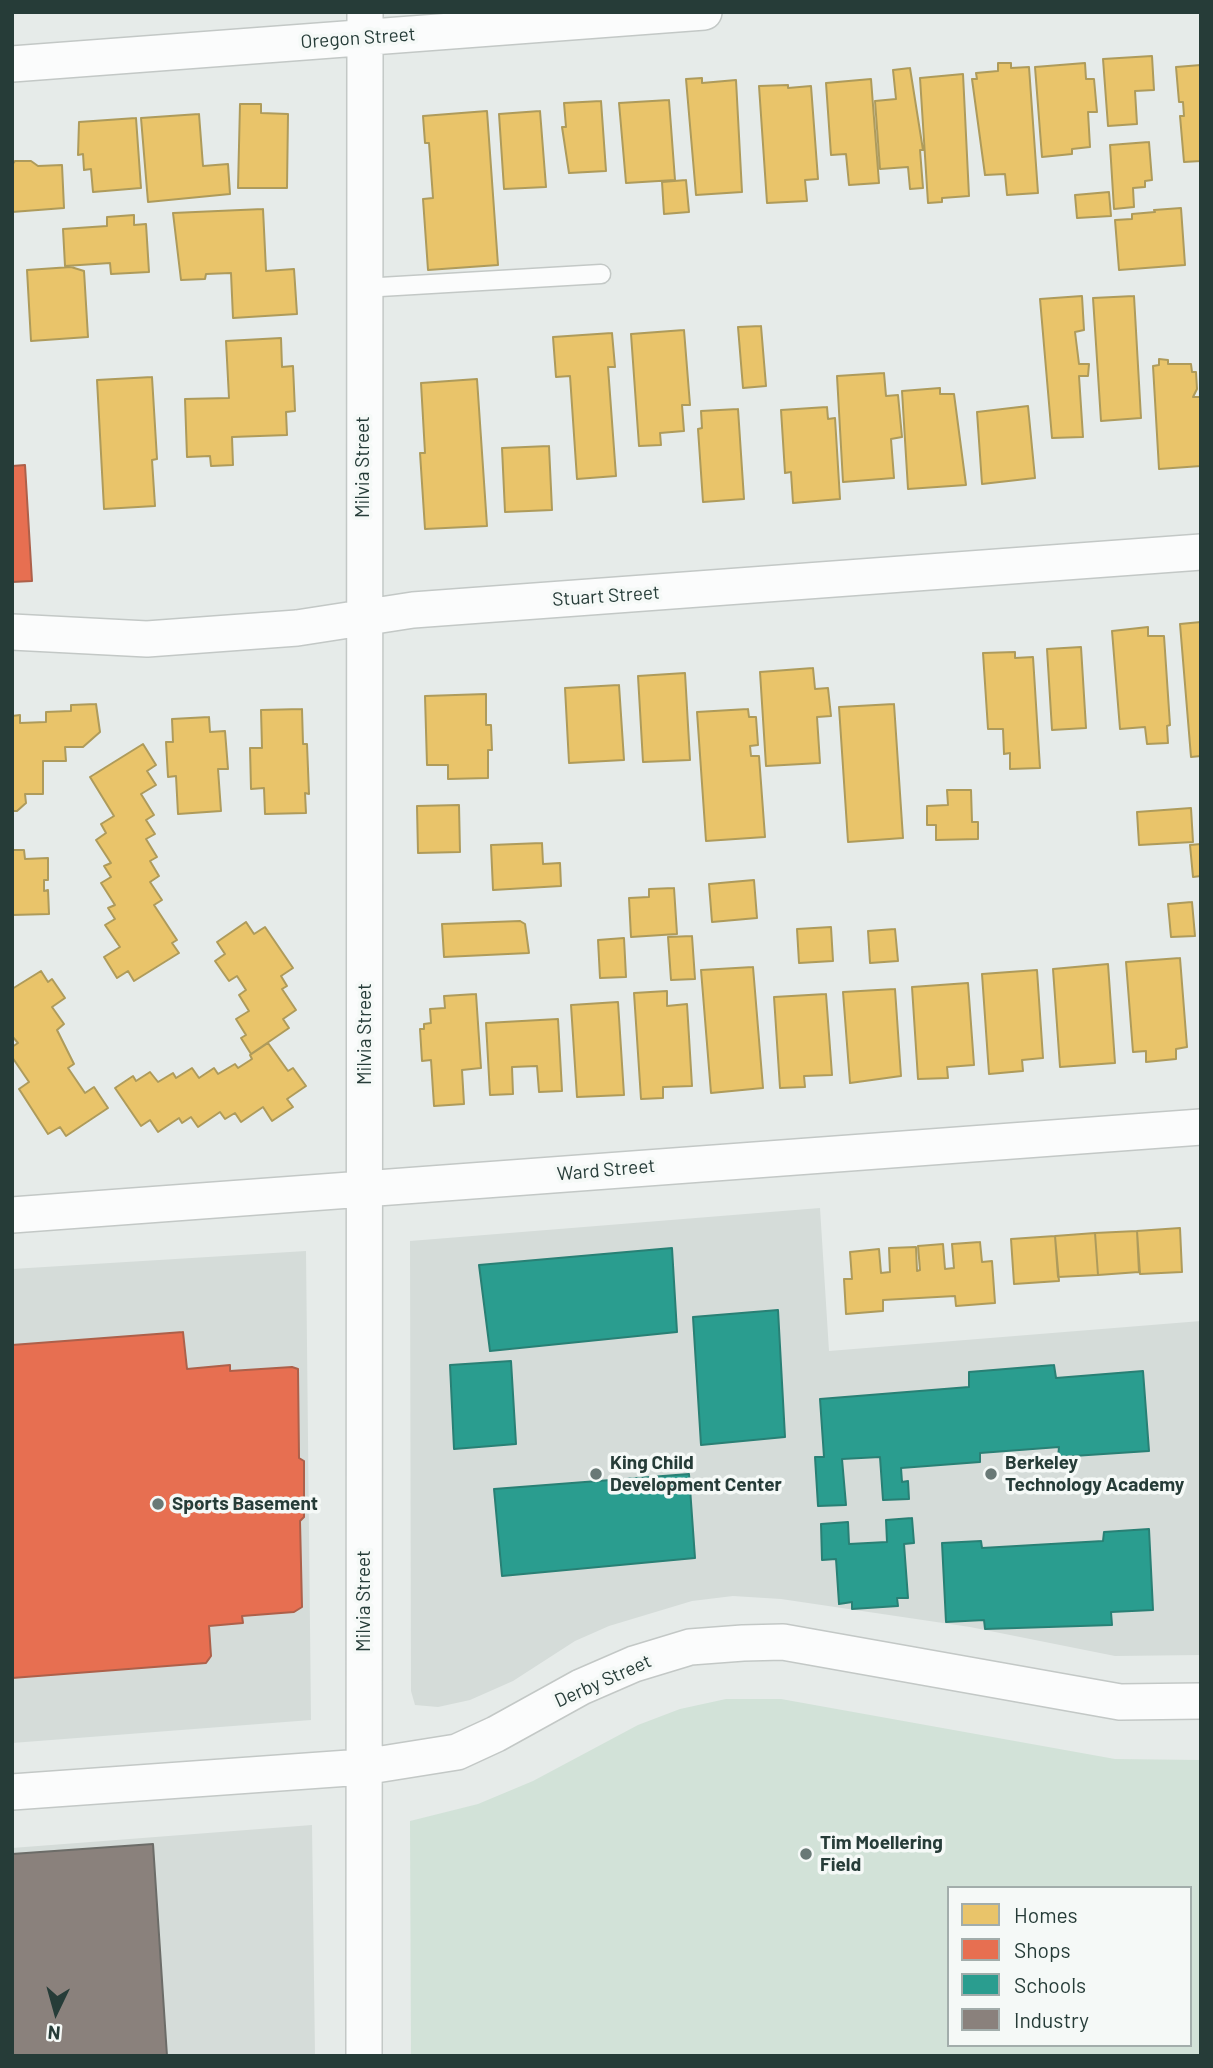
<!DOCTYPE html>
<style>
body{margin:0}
#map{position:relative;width:1213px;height:2068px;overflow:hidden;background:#e6ebe9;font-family:Barlow,sans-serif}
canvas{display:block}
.frame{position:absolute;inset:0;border:14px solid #263c38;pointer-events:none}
.legend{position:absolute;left:947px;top:1886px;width:245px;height:161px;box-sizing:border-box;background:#f5f9f7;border:2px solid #a2adab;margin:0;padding:9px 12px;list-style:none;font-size:21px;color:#263c38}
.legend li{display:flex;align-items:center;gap:14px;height:35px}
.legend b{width:35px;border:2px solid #a2adab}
.north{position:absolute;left:21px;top:1977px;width:70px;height:70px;-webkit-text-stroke:5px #f5f9f7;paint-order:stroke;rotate:185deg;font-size:19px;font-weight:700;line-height:28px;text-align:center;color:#263c38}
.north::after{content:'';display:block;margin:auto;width:24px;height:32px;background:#263c38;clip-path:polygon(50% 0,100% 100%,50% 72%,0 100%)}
</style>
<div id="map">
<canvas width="1213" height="2068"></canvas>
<div class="frame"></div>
<ul class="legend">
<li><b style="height:19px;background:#e9c46a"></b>Homes</li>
<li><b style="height:19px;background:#e76f51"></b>Shops</li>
<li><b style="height:19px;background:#2a9d8f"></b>Schools</li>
<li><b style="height:19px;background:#8a817c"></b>Industry</li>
</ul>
<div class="north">N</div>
</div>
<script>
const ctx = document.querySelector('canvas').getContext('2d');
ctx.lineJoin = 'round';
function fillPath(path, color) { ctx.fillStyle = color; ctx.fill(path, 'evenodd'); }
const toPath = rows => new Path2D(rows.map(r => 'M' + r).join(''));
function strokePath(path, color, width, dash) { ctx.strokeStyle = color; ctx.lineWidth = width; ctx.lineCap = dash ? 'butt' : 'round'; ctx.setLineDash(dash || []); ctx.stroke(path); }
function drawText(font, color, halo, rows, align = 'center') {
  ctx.font = font + ' Barlow,sans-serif'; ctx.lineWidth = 7; ctx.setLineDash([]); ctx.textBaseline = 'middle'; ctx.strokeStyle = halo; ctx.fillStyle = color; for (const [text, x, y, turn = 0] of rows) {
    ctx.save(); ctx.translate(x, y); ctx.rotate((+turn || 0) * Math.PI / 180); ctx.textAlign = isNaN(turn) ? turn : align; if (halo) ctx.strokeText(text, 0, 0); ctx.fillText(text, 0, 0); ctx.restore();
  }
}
const built = toPath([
 [820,1208,829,1351,1201,1321,1201,1655,1115,1656,970,1627,781,1599,733,1596,692,1601,609,1626,575,1641,513,1681,470,1700,438,1707,415,1705,411,1691,410,1241],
 [306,1251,311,1720,12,1743,12,1269],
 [312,1825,315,2056,12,2056,12,1848]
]);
const green = toPath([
 [726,1699,781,1699,1115,1759,1201,1760,1201,2056,411,2056,410,1821,478,1804,533,1781,638,1725,680,1709],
 [949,1888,1190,1888,1190,2045,949,2045]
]);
const homes = toPath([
 [1152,56,1154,90,1135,91,1137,124,1108,126,1103,59,1152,56],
 [998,63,1011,63,1011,68,1029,67,1038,193,1007,195,1005,174,985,175,972,79,977,79,976,73,998,71,998,63],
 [1085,63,1086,79,1094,79,1097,112,1088,112,1090,147,1072,149,1072,154,1042,157,1035,67,1085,63],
 [1201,65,1201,161,1184,162,1180,116,1184,116,1183,102,1179,102,1176,67,1201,65],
 [910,68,923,150,920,150,923,188,910,189,908,167,880,169,875,101,896,99,893,70,910,68],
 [963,74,969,196,942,198,942,202,928,203,920,78,963,74],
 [702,78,702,83,736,80,742,192,696,195,686,79,702,78],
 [871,79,879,183,849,185,846,154,831,155,826,83,871,79],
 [788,85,788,88,811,86,818,179,805,180,807,201,767,203,759,86,788,85],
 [669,100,675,180,626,183,619,103,669,100],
 [601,101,606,171,569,173,562,127,566,127,564,103,601,101],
 [240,104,261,104,261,113,288,114,287,188,238,188,240,104],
 [487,111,498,265,428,270,423,199,433,198,429,143,425,143,423,116,487,111],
 [540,111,546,187,504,189,499,114,540,111],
 [199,114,203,166,228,164,230,194,148,202,141,118,199,114],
 [136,118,141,188,93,192,91,169,84,170,83,154,78,155,79,122,136,118],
 [1149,142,1152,180,1145,181,1145,187,1133,188,1134,207,1114,209,1110,145,1149,142],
 [15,161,31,161,38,166,62,165,64,208,12,212,12,165,15,161],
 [686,180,689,212,664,214,662,182,686,180],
 [1109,192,1111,216,1077,218,1075,195,1109,192],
 [1181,208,1185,265,1119,270,1115,220,1132,219,1132,214,1155,212,1154,210,1181,208],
 [263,209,266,271,294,269,297,314,233,318,231,273,206,274,205,279,181,280,173,213,263,209],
 [134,215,134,225,146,224,149,272,111,274,110,263,65,266,63,229,107,226,107,217,134,215],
 [71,267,84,271,88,337,31,341,27,270,71,267],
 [1082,296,1084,330,1075,332,1079,364,1089,364,1088,376,1079,376,1083,437,1052,438,1040,299,1082,296],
 [1134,296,1141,418,1101,421,1093,298,1134,296],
 [761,326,766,386,743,388,738,327,761,326],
 [684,330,690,405,682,405,684,431,660,433,661,445,639,446,631,334,684,330],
 [612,333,615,367,608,367,616,476,577,479,570,376,556,377,553,337,612,333],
 [281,338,282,367,293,366,295,411,286,412,287,435,232,437,233,465,211,466,210,456,187,457,185,399,229,398,226,341,281,338],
 [1159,359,1168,360,1168,364,1191,364,1192,372,1196,372,1197,389,1193,397,1201,397,1201,466,1159,469,1153,366,1159,365,1159,359],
 [884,373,886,396,898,395,902,437,891,439,894,478,843,482,837,376,884,373],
 [152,377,157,459,152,460,155,506,104,509,97,380,152,377],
 [477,379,487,526,425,529,420,453,425,453,421,383,477,379],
 [940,388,940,394,954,394,966,485,908,489,902,391,940,388],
 [1028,406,1035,478,982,484,977,412,1028,406],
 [827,407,828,419,835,418,840,499,793,503,791,472,785,473,781,410,827,407],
 [738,409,744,499,703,502,698,429,702,428,701,411,738,409],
 [549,446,552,510,505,512,502,448,549,446],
 [1201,622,1201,756,1191,757,1180,624,1201,622],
 [1148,627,1148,636,1164,636,1170,725,1167,726,1168,743,1147,744,1145,727,1120,729,1112,631,1148,627],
 [1081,647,1086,728,1052,730,1047,649,1081,647],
 [1015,652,1015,658,1033,657,1040,768,1010,769,1010,753,1004,754,1003,729,988,729,983,653,1015,652],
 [813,668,815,689,828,688,831,716,817,717,820,763,766,766,760,672,813,668],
 [685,673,690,760,643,762,638,676,685,673],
 [619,685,624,760,569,763,565,688,619,685],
 [486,694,486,725,491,725,492,750,488,750,488,778,448,779,448,765,427,765,425,696,486,694],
 [96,704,100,732,83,747,65,747,66,761,43,761,43,794,25,794,26,803,17,811,12,811,12,716,20,715,20,723,46,722,46,712,71,711,71,705,96,704],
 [894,704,903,838,848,842,839,707,894,704],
 [302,709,303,744,307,744,309,794,305,793,306,813,265,814,264,788,251,789,250,748,262,748,261,710,302,709],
 [748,709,749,717,756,717,758,745,750,746,751,756,759,756,765,837,706,841,697,712,748,709],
 [209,717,210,732,225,731,228,769,218,769,221,811,178,814,176,776,168,777,166,742,173,742,172,719,209,717],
 [143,744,156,765,147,771,156,785,141,794,154,815,146,820,155,834,146,839,157,857,150,861,159,876,150,882,162,900,154,905,177,940,172,943,179,953,134,981,128,971,117,978,104,957,120,947,105,925,115,919,108,908,115,905,101,883,111,877,104,866,111,863,96,840,106,833,101,824,114,816,90,777,143,744],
 [947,790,971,790,972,822,978,822,978,839,936,840,936,825,927,825,927,806,948,805,947,790],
 [459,805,460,852,418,853,417,806,459,805],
 [1191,808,1193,842,1139,845,1137,812,1191,808],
 [542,843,543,864,560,863,561,886,493,890,491,845,542,843],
 [1201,844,1201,876,1193,877,1190,845,1201,844],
 [12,850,24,850,25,859,48,858,48,880,44,880,44,891,48,890,49,914,12,915,12,850],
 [754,880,757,918,712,922,709,884,754,880],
 [674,888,677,934,631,937,629,898,649,897,649,889,674,888],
 [1192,902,1195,936,1171,937,1168,904,1192,902],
 [520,921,525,924,529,953,444,957,442,924,520,921],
 [246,922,254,934,265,927,293,968,281,976,287,986,282,989,296,1010,283,1019,289,1028,251,1054,241,1038,246,1035,236,1019,249,1011,239,995,246,990,237,976,229,981,215,961,225,954,217,942,246,922],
 [831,927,833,961,799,963,797,929,831,927],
 [895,929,898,961,870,963,868,931,895,929],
 [692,936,695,979,671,980,668,937,692,936],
 [624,938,626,977,600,978,598,940,624,938],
 [1180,958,1187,1047,1176,1049,1176,1059,1146,1062,1146,1051,1133,1052,1126,962,1180,958],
 [1108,964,1115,1063,1060,1067,1053,969,1108,964],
 [753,967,763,1088,711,1093,701,970,753,967],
 [1037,970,1043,1058,1022,1060,1023,1071,989,1074,982,974,1037,970],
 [41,971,48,982,52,979,65,998,52,1007,64,1024,57,1030,74,1064,68,1068,85,1093,94,1087,108,1108,66,1136,60,1127,48,1134,19,1089,29,1082,12,1057,12,1047,18,1043,12,1036,12,989,41,971],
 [968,983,974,1065,947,1067,948,1078,918,1079,912,987,968,983],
 [895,989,901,1076,850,1083,843,992,895,989],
 [667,991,667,1006,687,1004,692,1086,663,1087,663,1098,641,1099,634,993,667,991],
 [476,994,481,1068,462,1070,464,1104,434,1106,431,1060,422,1061,420,1029,424,1029,424,1024,431,1023,430,1009,445,1008,444,996,476,994],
 [826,994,832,1075,804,1076,805,1087,780,1088,774,997,826,994],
 [618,1002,624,1095,577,1097,571,1005,618,1002],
 [558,1019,562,1091,539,1092,537,1066,512,1067,513,1094,490,1095,486,1023,558,1019],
 [268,1043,288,1071,293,1068,306,1086,287,1099,293,1107,272,1121,263,1107,241,1122,235,1113,225,1119,220,1112,198,1127,191,1117,182,1123,179,1118,158,1132,150,1120,141,1126,115,1088,133,1076,136,1081,150,1072,158,1082,173,1073,176,1078,192,1068,199,1078,214,1068,218,1074,235,1064,238,1068,252,1059,250,1055,268,1043],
 [1180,1228,1182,1272,1140,1274,1137,1231,1180,1228],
 [1137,1231,1139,1272,1098,1275,1095,1233,1137,1231],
 [1095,1233,1098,1275,1058,1277,1055,1236,1095,1233],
 [1055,1236,1059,1281,1014,1284,1011,1239,1055,1236],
 [980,1242,982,1262,992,1261,995,1303,956,1306,955,1296,883,1300,883,1311,846,1314,844,1279,852,1279,850,1252,879,1249,881,1273,890,1272,889,1248,916,1247,917,1271,920,1270,918,1246,943,1244,945,1269,954,1268,952,1244,980,1242]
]);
const shops = toPath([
 [25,465,32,581,12,582,12,466,25,465],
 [183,1332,187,1369,230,1365,230,1371,292,1367,298,1369,299,1458,304,1461,304,1517,300,1521,302,1607,294,1612,242,1616,243,1623,209,1626,211,1656,206,1663,12,1678,12,1345,183,1332]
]);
const schools = toPath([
 [672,1248,677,1332,490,1351,479,1265,672,1248],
 [778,1310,785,1437,701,1445,693,1317,778,1310],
 [511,1361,516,1444,454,1449,450,1365,511,1361],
 [1054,1365,1056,1378,1143,1371,1149,1451,1058,1457,1059,1447,980,1453,980,1462,901,1468,902,1482,908,1481,909,1499,883,1500,880,1457,842,1459,846,1505,818,1506,815,1457,824,1457,820,1399,969,1387,969,1372,1054,1365],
 [689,1474,695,1558,502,1576,494,1489,689,1474],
 [912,1518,914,1543,904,1544,908,1598,897,1598,898,1606,852,1609,852,1602,839,1604,836,1559,822,1560,821,1524,848,1522,849,1544,887,1542,886,1520,912,1518],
 [1149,1529,1153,1610,1111,1612,1112,1625,985,1629,984,1620,946,1622,942,1543,981,1541,982,1548,1103,1541,1104,1532,1149,1529]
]);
const industry = toPath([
 [153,1844,167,2056,12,2056,12,1854,153,1844]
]);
const service = toPath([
 [363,288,601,274]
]);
const minor = toPath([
 [12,64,704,12],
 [12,632,147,639,297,628,413,610,1201,552],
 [12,1215,1201,1127],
 [12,1792,363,1767,457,1752,496,1734,581,1687,634,1664,690,1647,743,1643,783,1642,1120,1702,1201,1701],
 [364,2056,365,12]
]);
const markers = [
 [596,1474,7,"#697976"],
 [991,1474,7,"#697976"],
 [158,1504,7,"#697976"],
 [806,1854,7,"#697976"]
];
const streetNames = [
 ["Oregon Street",358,38,-4],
 ["Milvia Street",363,467,-90],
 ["Stuart Street",606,596,-4],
 ["Milvia Street",365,1034,-90],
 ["Ward Street",606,1170,-5],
 ["Milvia Street",364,1601,-90],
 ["Derby Street",603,1681,-24]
];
const poiNames = [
 ["King Child",610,1463],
 ["Development Center",610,1485],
 ["Berkeley",1005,1463],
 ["Technology Academy",1005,1485],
 ["Sports Basement",172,1504],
 ["Tim Moellering",820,1843],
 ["Field",820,1865]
];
fillPath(built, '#d5dcd9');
fillPath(green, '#d2e2d8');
fillPath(homes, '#e9c46a');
strokePath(homes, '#ae9b5b', 2);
fillPath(shops, '#e76f51');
strokePath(shops, '#ad604a', 2);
fillPath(schools, '#2a9d8f');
strokePath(schools, '#298075', 2);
fillPath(industry, '#8a817c');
strokePath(industry, '#6c6c68', 2);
strokePath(service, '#c3c8c6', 21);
strokePath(minor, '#c3c8c6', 38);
strokePath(service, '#fbfcfc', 18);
strokePath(minor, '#fbfcfc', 35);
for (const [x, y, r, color] of markers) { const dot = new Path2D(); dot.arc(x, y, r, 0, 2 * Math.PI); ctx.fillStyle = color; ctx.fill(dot); strokePath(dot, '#f5f9f7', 2.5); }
drawText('19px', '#263c38', '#f5f9f7', streetNames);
drawText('bold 19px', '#263c38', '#f5f9f7', poiNames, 'left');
</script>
